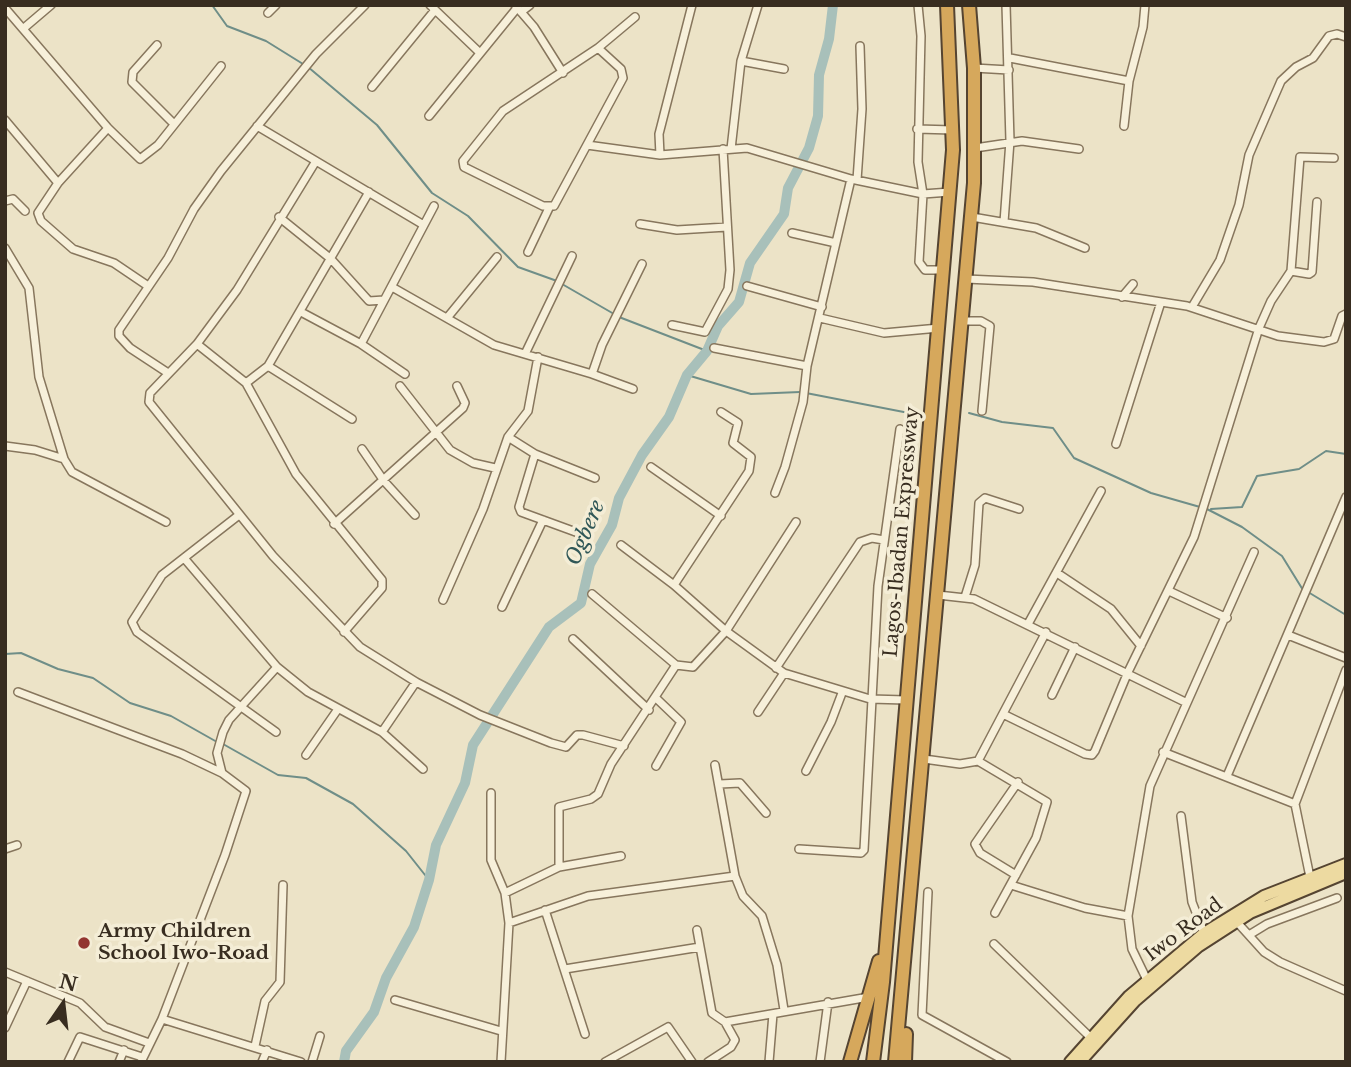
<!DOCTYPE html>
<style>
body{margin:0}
#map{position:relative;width:1351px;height:1067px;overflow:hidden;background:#ece3c7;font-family:"Libre Baskerville",serif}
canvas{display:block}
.frame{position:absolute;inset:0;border:7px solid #382d20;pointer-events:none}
.north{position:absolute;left:28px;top:969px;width:70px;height:70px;-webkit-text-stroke:5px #f4edd6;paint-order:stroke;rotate:14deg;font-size:19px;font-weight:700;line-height:28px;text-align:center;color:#382d20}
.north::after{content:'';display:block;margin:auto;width:24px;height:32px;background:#382d20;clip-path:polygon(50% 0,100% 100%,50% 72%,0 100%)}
</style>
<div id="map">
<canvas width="1351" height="1067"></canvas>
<div class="frame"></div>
<div class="north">N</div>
</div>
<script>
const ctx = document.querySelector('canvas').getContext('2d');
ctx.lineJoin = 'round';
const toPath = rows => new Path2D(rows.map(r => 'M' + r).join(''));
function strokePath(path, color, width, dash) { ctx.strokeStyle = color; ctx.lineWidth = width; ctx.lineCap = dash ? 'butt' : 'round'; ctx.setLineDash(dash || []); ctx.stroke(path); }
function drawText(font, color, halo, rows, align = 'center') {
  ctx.font = font + ' "Libre Baskerville",serif'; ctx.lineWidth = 7; ctx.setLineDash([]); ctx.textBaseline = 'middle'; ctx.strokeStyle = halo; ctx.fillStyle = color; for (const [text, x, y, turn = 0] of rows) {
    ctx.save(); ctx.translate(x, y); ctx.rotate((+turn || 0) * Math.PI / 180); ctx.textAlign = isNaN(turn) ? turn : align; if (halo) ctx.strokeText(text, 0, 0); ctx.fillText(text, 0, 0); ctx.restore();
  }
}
const stream = toPath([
 [212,5,227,26,266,41,303,64],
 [308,67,377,125,432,193,468,216,518,267,557,281],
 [562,284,614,314],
 [619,317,707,351],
 [687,375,751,394,800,392],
 [806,393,914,414],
 [969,413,1002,422,1053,428,1074,458,1151,493,1200,507],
 [1205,508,1242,527,1282,556,1303,590],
 [1211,509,1242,507,1257,476,1299,469,1326,451,1346,454],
 [1308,592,1346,615],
 [5,654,21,653,58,669,93,678,130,703,171,716,217,742],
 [223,744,278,775,306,778,353,804,406,851,429,880]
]);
const river = toPath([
 [344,1062,346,1051,374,1012,386,978,414,927,429,880,436,845,465,783,473,745,549,627,581,603,590,564,612,525,619,498,642,455,669,417,687,375,707,351,718,326,739,302,750,263,784,214,788,188,809,148,818,116,819,75,829,39,833,5]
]);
const minor = toPath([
 [430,5,479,52],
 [515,5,534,27,563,73],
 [918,5,921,36,918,162,923,194,919,262,925,270,944,270],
 [5,8,108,128,140,159,158,145,221,66],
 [521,12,530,5],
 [268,13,276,5],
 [24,28,51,5],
 [157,45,133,72,132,82,173,123],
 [598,48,621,69,623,78,554,206,543,206,464,167,463,161,503,111,598,48,635,17],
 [1010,58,1129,81],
 [741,61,784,69],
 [974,68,1009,70],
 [372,87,435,10],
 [429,116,517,8],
 [5,120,58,183],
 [257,126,422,224],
 [1124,126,1129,81,1143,27,1145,5],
 [108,128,58,183,38,213,41,221,73,249,114,263,148,286],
 [917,129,953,130],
 [587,145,660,155,747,148,851,179,923,194,950,192],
 [975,148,1022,141,1079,149],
 [731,149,741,61,758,5],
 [660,155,659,134,692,5],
 [316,161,237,290,197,344,150,393,149,402,273,556,360,647,416,682,480,715,551,743,566,747,577,735,583,735,624,746],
 [857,180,862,109,860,46],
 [5,201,13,199,25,211],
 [279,217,331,259,369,301,384,300],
 [972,217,1036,228,1085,248],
 [1004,222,1010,141,1006,5],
 [640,224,677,230,727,227],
 [792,233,836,243],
 [5,248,29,288,39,377,64,459],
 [528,252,549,208],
 [1291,271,1300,157,1334,158],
 [966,279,1033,282,1187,306,1278,336,1324,342,1334,339,1342,316,1346,314],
 [747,286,822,307],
 [392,287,494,345,592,374,633,389],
 [1122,297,1133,284],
 [1192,307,1220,260,1239,205,1249,155,1281,81,1296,67,1313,58,1329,36,1337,34,1346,37],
 [301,312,361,344,405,374],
 [447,318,497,257],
 [820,318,884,333,939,328],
 [962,321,981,321,990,326,982,411],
 [672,325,705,332,728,289,730,270,723,149],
 [197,344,246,383,296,474,382,580,382,588,344,632],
 [361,344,434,206],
 [714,348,807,366],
 [525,354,572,256],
 [268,366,352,419],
 [168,373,130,348,119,336,119,330,168,258,194,209,221,171,316,54,365,5],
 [592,374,602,345,642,264],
 [246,383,268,366,369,192],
 [400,386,450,450,473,463,495,468],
 [508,437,535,454,595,478],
 [1116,444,1161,302],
 [5,446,35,450,64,459,72,472,166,522],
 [362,449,384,481,415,515],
 [535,454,519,507,521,512,584,535],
 [651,467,721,516],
 [775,493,785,467,803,402,807,366,851,179],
 [239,515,162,575,132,622,137,632,276,732],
 [334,524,463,408,465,403,457,386],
 [621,545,674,585,726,631,784,673,870,699,906,700],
 [184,558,277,667,308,692,382,732,423,769],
 [1057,573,1111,609,1141,646],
 [674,585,749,471,751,457,733,443,738,423,721,412],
 [1169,591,1227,618],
 [592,594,676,665,693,667,726,631,796,522],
 [938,595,974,599,1185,702],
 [965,597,975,565,979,503,985,498,1019,509],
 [443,600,483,509,508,437,528,411,538,357],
 [502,607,543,520],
 [1028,624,1101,491],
 [1288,635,1346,658],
 [573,639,649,710],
 [776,668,860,542,872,538,884,540],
 [18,692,182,754,222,773,246,791,225,855,162,1019,141,1062],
 [1052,695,1075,647],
 [758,712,784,673],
 [1005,715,1085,754,1092,755,1095,751,1128,672,1194,537,1259,328,1271,301,1291,271,1309,274,1312,272,1317,202],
 [382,732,416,682],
 [1163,752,1295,804],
 [306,755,338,709],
 [924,759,960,764,978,761,1046,632],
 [978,761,1047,802,1036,838,995,913],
 [715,765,735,876,743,896,762,916,777,965,784,1010],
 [656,766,681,722,657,699],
 [806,771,831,722,842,693],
 [222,773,217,753,223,732,229,720,277,667],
 [1227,776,1346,497],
 [720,784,740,783,766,813],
 [491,793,491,860,505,893,509,923,501,1062],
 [1181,816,1192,902,1204,933],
 [5,849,17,845],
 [799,849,861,853,864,850,878,586,900,429],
 [559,867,559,807,591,799,598,794,611,764,676,665],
 [1016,875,980,853,975,844,1018,782],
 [1311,882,1295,804,1346,670],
 [1011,885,1085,908,1128,916],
 [928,892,922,1015,1007,1062],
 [505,893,559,867,621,856],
 [545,910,585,1034],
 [1236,921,1264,952,1280,962,1346,991],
 [509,923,588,896,735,876],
 [697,930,712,1013,725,1022,735,1040,731,1047,708,1062],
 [1249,935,1267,924,1337,898],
 [994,944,1090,1037],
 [565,969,700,947],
 [5,972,80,1003,105,1027,149,1043],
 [1147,980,1132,949,1128,916,1150,786,1254,552],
 [395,1000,501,1031],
 [162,1019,301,1062],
 [725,1022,869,997],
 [5,1028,27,981],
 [255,1046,265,1001,280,982,283,885],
 [68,1062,80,1037,142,1057],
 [119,1062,124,1050],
 [262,1062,267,1050],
 [312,1062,320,1036],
 [605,1062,668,1027,692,1062],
 [769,1062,773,1014],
 [820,1062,828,1002]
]);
const primary = toPath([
 [1070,1062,1129,996,1204,933,1264,896,1346,864],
 [1080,1062,1135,1001,1199,946,1250,913,1346,873]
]);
const motorway = toPath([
 [850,1062,879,961],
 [873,1062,883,982,953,150,947,5],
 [895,1062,974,183,974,68,969,5],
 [905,1062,906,1034]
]);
const markers = [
 [84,943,7,"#933530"]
];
const streetNames = [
 ["Lagos-Ibadan Expressway",902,532,-85],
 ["Iwo Road",1184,930,-37]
];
const poiNames = [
 ["Army Children",98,932],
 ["School Iwo-Road",98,954]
];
const waterNames = [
 ["Ogbere",586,533,-67]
];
strokePath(stream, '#6f8e88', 2);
strokePath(river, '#a8c0ba', 10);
strokePath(minor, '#87765d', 10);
strokePath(primary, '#554431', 14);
strokePath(motorway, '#554431', 16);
strokePath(minor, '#f7f0da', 7);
strokePath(primary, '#eddaa1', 10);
strokePath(motorway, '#d6a85c', 12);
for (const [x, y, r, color] of markers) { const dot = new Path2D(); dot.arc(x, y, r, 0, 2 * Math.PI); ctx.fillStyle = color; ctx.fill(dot); strokePath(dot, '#f4edd6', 2.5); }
drawText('19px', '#382d20', '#f4edd6', streetNames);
drawText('bold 19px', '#382d20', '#f4edd6', poiNames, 'left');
drawText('italic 21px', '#305757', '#f4edd6', waterNames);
</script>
